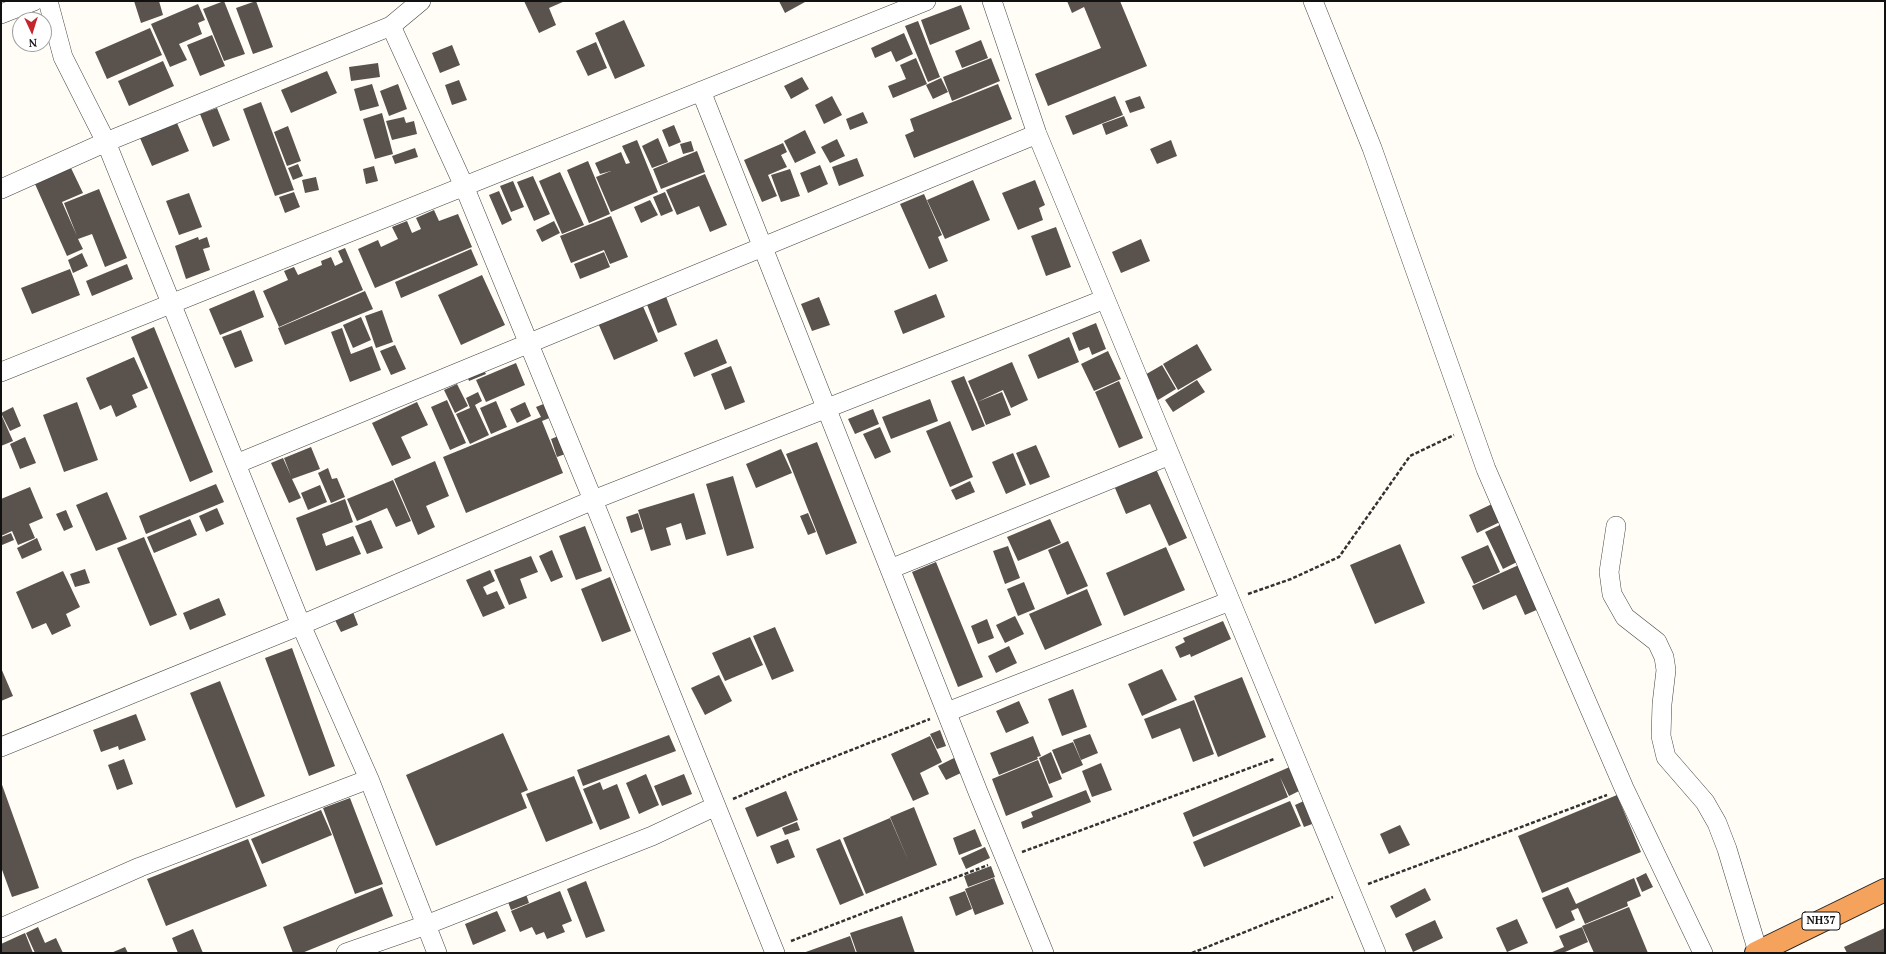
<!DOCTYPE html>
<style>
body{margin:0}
#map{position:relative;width:1886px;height:954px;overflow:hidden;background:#fffdf5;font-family:"PT Serif",serif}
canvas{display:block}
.frame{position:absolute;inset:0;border:2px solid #111;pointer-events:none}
.north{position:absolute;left:12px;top:12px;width:40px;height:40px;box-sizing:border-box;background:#fff;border:1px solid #a0a0a0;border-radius:50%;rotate:176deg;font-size:11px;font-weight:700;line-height:16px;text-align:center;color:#111}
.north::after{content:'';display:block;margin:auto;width:14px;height:18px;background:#c4262e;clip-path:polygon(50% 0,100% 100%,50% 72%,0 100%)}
</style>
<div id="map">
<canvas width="1886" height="954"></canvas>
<div class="frame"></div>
<div class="north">N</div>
</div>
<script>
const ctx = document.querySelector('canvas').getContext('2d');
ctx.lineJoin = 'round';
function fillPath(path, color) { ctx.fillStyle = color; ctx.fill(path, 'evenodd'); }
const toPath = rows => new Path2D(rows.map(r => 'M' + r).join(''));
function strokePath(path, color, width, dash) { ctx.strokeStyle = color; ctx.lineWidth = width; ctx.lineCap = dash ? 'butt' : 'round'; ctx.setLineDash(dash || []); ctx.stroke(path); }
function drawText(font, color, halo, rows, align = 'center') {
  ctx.font = font + ' "PT Serif",serif'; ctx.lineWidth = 4; ctx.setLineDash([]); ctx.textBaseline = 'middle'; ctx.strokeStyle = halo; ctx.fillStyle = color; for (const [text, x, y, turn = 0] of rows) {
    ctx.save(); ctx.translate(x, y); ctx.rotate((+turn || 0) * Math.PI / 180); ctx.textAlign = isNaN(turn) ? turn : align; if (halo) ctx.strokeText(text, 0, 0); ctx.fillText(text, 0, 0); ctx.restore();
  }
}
const building = toPath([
 [134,1,159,1,163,15,141,23],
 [224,1,245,54,224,61,203,9],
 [256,1,273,47,253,54,236,8],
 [524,1,565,1,549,8,556,25,539,33],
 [779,1,804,1,805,2,785,13],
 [1067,1,1120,1,1147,66,1048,106,1035,74,1101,48,1084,7,1072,13],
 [198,4,205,20,198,23,202,34,179,44,187,60,170,67,151,24],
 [961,5,970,29,930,45,921,20],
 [624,20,645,66,615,79,595,33],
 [918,21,940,77,928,82,905,26],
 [150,28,162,55,107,79,95,52],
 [904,33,913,54,896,62,891,51,875,58,871,48],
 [212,35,225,66,200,76,187,45],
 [981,40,988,58,962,68,955,51],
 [596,42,607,68,588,76,576,51],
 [452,45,460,65,440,73,432,53],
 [916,58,927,84,893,98,888,86,906,79,900,65],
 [991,58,1000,81,952,101,943,77],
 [163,61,174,86,129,106,118,81],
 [378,63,380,77,351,81,349,67],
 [327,71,337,93,291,113,281,90],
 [802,77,809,89,791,99,784,86],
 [941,78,948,92,933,99,926,85],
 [459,80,467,100,452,105,445,85],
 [372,84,379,106,360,111,354,89],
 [398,84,407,109,389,116,380,91],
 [998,84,1012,119,914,158,905,135,914,131,910,119],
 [832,96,842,115,824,124,815,105],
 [1115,96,1123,115,1073,135,1065,116],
 [1140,96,1145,108,1130,113,1125,101],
 [261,102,294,190,275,196,243,109],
 [217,108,230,140,213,147,200,114],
 [863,112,868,123,850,130,846,119],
 [382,113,393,154,375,159,363,119],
 [1124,116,1128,126,1106,135,1102,124],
 [404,117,406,123,414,121,417,134,392,140,386,121],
 [177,123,189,151,152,166,140,138],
 [674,125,681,142,669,147,662,130],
 [288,126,301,161,287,166,274,132],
 [805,130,816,153,795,163,784,141],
 [658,138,668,162,652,168,642,146],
 [837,139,845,156,830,163,821,147],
 [637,140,658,192,611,212,596,177,611,171,600,174,595,163,621,152,626,164,630,163,622,146],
 [1171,140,1177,156,1157,164,1150,149],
 [691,141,694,151,683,154,680,144],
 [783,143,787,152,781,155,787,167,768,175,777,196,762,202,744,160],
 [415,148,418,157,395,164,392,156],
 [697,151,705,172,661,189,653,169],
 [857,158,864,176,839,186,832,167],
 [588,161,610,214,589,223,567,170],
 [298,164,303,176,293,180,288,168],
 [820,165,828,184,808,193,800,173],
 [374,166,378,181,366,184,363,169],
 [71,168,83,193,62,202,77,236,64,203,99,189,127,258,105,267,92,234,78,239,83,249,67,256,35,184],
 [790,169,800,196,781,202,771,175],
 [560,172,584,225,562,234,539,181],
 [705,174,727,225,710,232,699,206,677,215,666,190],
 [533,176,550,214,534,221,517,182],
 [316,177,319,190,305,193,302,180],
 [973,180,990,220,945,239,927,200],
 [1035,180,1045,205,1039,208,1043,220,1018,230,1002,193],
 [513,181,524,207,511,212,500,186],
 [499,191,512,220,502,225,489,195],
 [294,192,300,207,285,213,279,197],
 [665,192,673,211,661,216,653,197],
 [189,193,202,227,179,235,166,201],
 [924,194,942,235,938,237,948,261,929,269,900,204],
 [650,200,658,215,641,223,634,207],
 [434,210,439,221,458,214,472,247,375,288,358,249,378,240,381,247,398,239,392,227,407,221,412,233,421,229,416,218],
 [611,216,628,257,610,264,604,250,571,263,560,236],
 [554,221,560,233,542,242,536,230],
 [1056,227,1071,267,1046,276,1031,236],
 [198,237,199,240,207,237,210,247,203,249,210,270,186,279,175,246],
 [1141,239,1150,261,1121,273,1112,252],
 [345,248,363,290,279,327,263,291,288,280,284,271,294,267,298,275,322,265,321,261,331,257,335,266,343,262,338,251],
 [471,249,478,265,401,298,395,282],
 [604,252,610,267,580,279,574,264],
 [82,253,88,266,73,273,68,260],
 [127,264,133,279,92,296,86,281],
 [70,269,80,295,32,314,21,288],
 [482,275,505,325,461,345,438,295],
 [254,290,264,317,220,335,209,309],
 [365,291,373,309,285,345,278,328],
 [665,294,677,325,658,333,646,302],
 [936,294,945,317,903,334,894,311],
 [819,297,830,325,812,331,801,304],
 [642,304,658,341,614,360,598,323],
 [382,310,393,342,376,348,365,316],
 [361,317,371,340,353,348,343,325],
 [1096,323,1106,349,1092,355,1089,347,1079,351,1072,333],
 [154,327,213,472,190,482,131,337],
 [342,328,351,354,372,346,381,370,350,382,331,332],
 [241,330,253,361,235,368,222,337],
 [1069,337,1079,362,1038,379,1028,355],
 [717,339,727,363,694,377,684,353],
 [1197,344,1212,370,1178,390,1163,364],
 [395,345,406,369,391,375,380,351],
 [1108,351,1121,379,1094,391,1081,364],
 [134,357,148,388,132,395,137,407,116,417,111,405,100,410,86,378],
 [1012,362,1028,400,1011,408,1003,390,977,402,968,381],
 [516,363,525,385,486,402,476,380],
 [481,364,486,374,469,381,465,371],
 [1162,365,1176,389,1158,400,1143,376],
 [731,366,745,402,725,410,711,374],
 [964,376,985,426,972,431,951,381],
 [1197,380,1205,392,1173,412,1165,400],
 [1119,381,1143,438,1119,448,1095,392],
 [457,384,468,406,455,413,444,390],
 [478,392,482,401,475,405,489,435,470,444,456,414,470,408,466,398],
 [1002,392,1011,415,986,425,977,402],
 [930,399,938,421,891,439,882,417],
 [447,400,466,443,450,450,431,407],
 [496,401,507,427,491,434,480,408],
 [77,402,98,460,64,472,43,415],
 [417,402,428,425,401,437,411,458,392,466,372,423],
 [525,402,531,416,517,423,510,409],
 [546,403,552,417,542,421,563,473,466,513,443,457,541,417,536,407],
 [13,407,21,426,10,431,1,413],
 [873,409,879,424,855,434,848,419],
 [1,414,13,441,1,446],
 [950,421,973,477,950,487,926,431],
 [880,427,891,452,875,459,863,434],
 [561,435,568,453,557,457,551,439],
 [25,437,36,463,20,469,10,444],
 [817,442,857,543,826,555,786,454],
 [1036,445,1050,477,1030,485,1016,453],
 [311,447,320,469,292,479,301,498,289,503,271,463,283,458,291,476,284,458],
 [781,449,792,473,756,488,746,464],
 [1013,453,1026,485,1006,494,992,462],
 [435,461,449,496,426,506,435,527,418,535,394,479],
 [328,468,332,479,337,478,345,497,331,503,318,473],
 [1156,469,1187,538,1169,546,1150,504,1126,514,1115,488],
 [733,476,754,548,727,556,706,484],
 [393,480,411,521,396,527,387,508,357,521,347,499],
 [970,481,975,492,956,500,951,490],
 [216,484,224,502,146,534,139,516],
 [320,485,327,502,308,510,301,493],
 [30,487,43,518,29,524,35,538,18,545,12,531,1,536,1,499],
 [107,492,127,539,96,551,76,505],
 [694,493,706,534,686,540,681,523,666,528,671,545,651,551,638,510],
 [345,499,353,522,322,534,326,546,353,536,361,554,316,571,296,518],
 [1494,503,1502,521,1477,533,1469,515],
 [217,508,224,524,206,532,199,516],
 [66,510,73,527,64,531,56,514],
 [638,513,643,529,631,533,626,517],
 [808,513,816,532,808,535,800,516],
 [190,519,197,535,154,553,147,537],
 [1050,519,1061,543,1018,561,1007,537],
 [371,520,383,548,367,554,355,526],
 [1504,523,1521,560,1503,569,1485,532],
 [585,526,602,571,576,580,559,536],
 [11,533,14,540,2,545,1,537],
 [144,537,177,615,150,626,117,548],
 [37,538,42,550,22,559,17,548],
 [1068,541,1088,586,1067,595,1048,550],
 [1400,544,1425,603,1375,624,1350,565],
 [1488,545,1500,572,1474,584,1461,557],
 [1008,546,1020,578,1005,584,993,551],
 [1166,547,1185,590,1124,616,1106,573],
 [552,550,563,577,551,582,539,556],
 [531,556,538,572,520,579,527,598,509,605,494,570],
 [936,562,983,677,958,687,912,572],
 [1521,564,1541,608,1525,615,1516,595,1483,610,1472,586],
 [85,569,90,583,75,587,70,574],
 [490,570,495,581,483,587,487,595,497,591,505,608,483,617,466,580],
 [63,571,80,607,66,614,71,626,52,635,46,623,32,629,16,592],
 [610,577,631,631,602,642,581,589],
 [1024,582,1035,609,1018,616,1007,589],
 [1087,589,1102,625,1045,650,1029,614],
 [219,598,226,615,190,630,183,613],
 [353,612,358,625,341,632,335,620],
 [1015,616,1024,634,1005,643,996,625],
 [987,619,994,638,978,644,971,626],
 [1223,621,1231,639,1191,657,1190,654,1180,658,1175,647,1185,642,1183,638],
 [775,627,794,671,772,680,753,636],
 [750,637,763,665,725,681,712,653],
 [1009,646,1017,663,996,673,988,656],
 [292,648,335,766,309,776,265,658],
 [1,668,13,696,1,701],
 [1162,669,1177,700,1142,716,1128,684],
 [719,675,732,701,705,715,691,688],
 [1242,677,1266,737,1218,757,1194,696],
 [220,681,265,796,236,808,190,693],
 [1073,689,1087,727,1062,736,1048,699],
 [1194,700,1214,754,1193,762,1180,728,1152,739,1144,719],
 [1019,701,1029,723,1006,733,996,711],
 [136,714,146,740,119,750,118,746,101,752,93,730],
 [940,730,946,746,937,749,930,734],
 [503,733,528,790,521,793,527,808,436,846,406,775],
 [1090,734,1098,753,1081,760,1073,740],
 [669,735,676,751,583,786,577,770],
 [930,736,942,762,920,773,929,794,913,801,891,754],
 [1033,736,1041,756,1037,757,1038,759,999,775,990,753],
 [1073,742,1083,765,1062,774,1052,750],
 [1051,752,1062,779,1049,784,1039,758],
 [956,757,963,772,946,780,938,766],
 [124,759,133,784,117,790,108,765],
 [1038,760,1053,797,1006,816,992,779],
 [1101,763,1112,790,1092,797,1082,771],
 [1292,766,1303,789,1289,796,1280,777,1288,797,1193,837,1183,813],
 [646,774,659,805,639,814,626,783],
 [684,774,692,794,662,806,654,786],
 [574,776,593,823,546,842,526,794],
 [1,782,39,888,12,897,1,867],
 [600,782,603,790,617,784,630,818,600,830,583,789],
 [1086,790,1091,802,1023,829,1021,822,1033,817,1031,812],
 [786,791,798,820,757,837,745,808],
 [1617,795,1641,852,1542,893,1518,836],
 [350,798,383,884,355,894,323,808],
 [1306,800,1315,823,1304,827,1295,805],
 [1290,801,1301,826,1204,867,1193,842],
 [914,807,937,865,866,894,843,838,890,818,909,862,890,817],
 [321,810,332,835,262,864,251,839],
 [797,822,800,830,785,835,782,828],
 [1400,825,1410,845,1389,854,1380,834],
 [975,829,982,846,959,855,953,838],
 [248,839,267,886,166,926,147,879],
 [788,839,795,857,777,864,770,846],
 [840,839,864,895,840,905,816,849],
 [985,847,990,858,966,869,961,858],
 [991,866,995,877,968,887,964,876],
 [1646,873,1653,887,1642,892,1636,878],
 [994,878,1004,904,975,915,965,889],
 [1634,878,1641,896,1627,902,1628,906,1585,924,1578,908,1571,911,1575,920,1556,929,1542,898,1568,887,1576,904],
 [586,881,605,931,586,938,567,889],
 [382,887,393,916,302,953,293,953,283,927],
 [1425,888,1431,900,1396,918,1390,906],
 [560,891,572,921,562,925,565,932,547,939,544,932,536,935,532,927,520,932,511,911],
 [965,891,972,909,956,916,949,897],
 [526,894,529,903,511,910,508,902],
 [1629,907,1648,953,1594,953,1582,926],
 [497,911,506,931,473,945,465,924],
 [902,916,915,953,857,953,850,933],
 [1517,919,1528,943,1507,952,1496,928],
 [1435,920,1443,938,1413,952,1405,934],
 [38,927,45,943,56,938,63,953,35,953,26,933],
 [1582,927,1588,942,1565,952,1565,953,1550,953,1564,947,1559,936],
 [1885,928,1885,953,1847,953,1844,947],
 [193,929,203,953,178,953,172,938],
 [25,933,33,953,1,953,1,944],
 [850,936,856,953,803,953],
 [125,947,128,953,111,953]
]);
const path = toPath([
 [1248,594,1291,579,1339,557,1410,456,1454,435],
 [733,799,793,773,930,719],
 [1022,852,1274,759],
 [1368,884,1607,795],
 [791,941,988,865],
 [1192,953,1333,897]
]);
const minor = toPath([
 [48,1,63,57,106,142,301,625,369,779,437,953],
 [992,1,1037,134,1376,953],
 [1313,1,1372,148,1486,469,1624,788,1703,953],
 [1,14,34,1],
 [391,26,464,186,593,500,775,953],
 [701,91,978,792,1044,953],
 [1,189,106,142,391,26,421,1],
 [1,372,926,1],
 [236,464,1037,134],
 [1616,526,1609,572,1612,594,1625,617,1657,642,1664,657,1666,670,1662,704,1661,736,1666,757,1705,802,1717,823,1727,849,1758,952],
 [890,569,1170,455],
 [947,712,1230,601],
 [1,747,301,625,593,500,1105,299],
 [1,928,140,867,369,779],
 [346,953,426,925,652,836,716,806]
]);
const highway = toPath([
 [1756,953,1885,890]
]);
const shields = [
 [1821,921,38]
];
const shieldNames = [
 ["NH37",1821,921]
];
fillPath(building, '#5a524d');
strokePath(minor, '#444', 20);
strokePath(highway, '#222', 24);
strokePath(path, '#333', 2.5, [4, 2]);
strokePath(minor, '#fff', 19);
strokePath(highway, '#f5a25d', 22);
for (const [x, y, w] of shields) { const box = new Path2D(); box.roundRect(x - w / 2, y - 9, w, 18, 3); ctx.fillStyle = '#fff'; ctx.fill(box); strokePath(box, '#111', 1); }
drawText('bold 11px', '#111', null, shieldNames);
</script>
